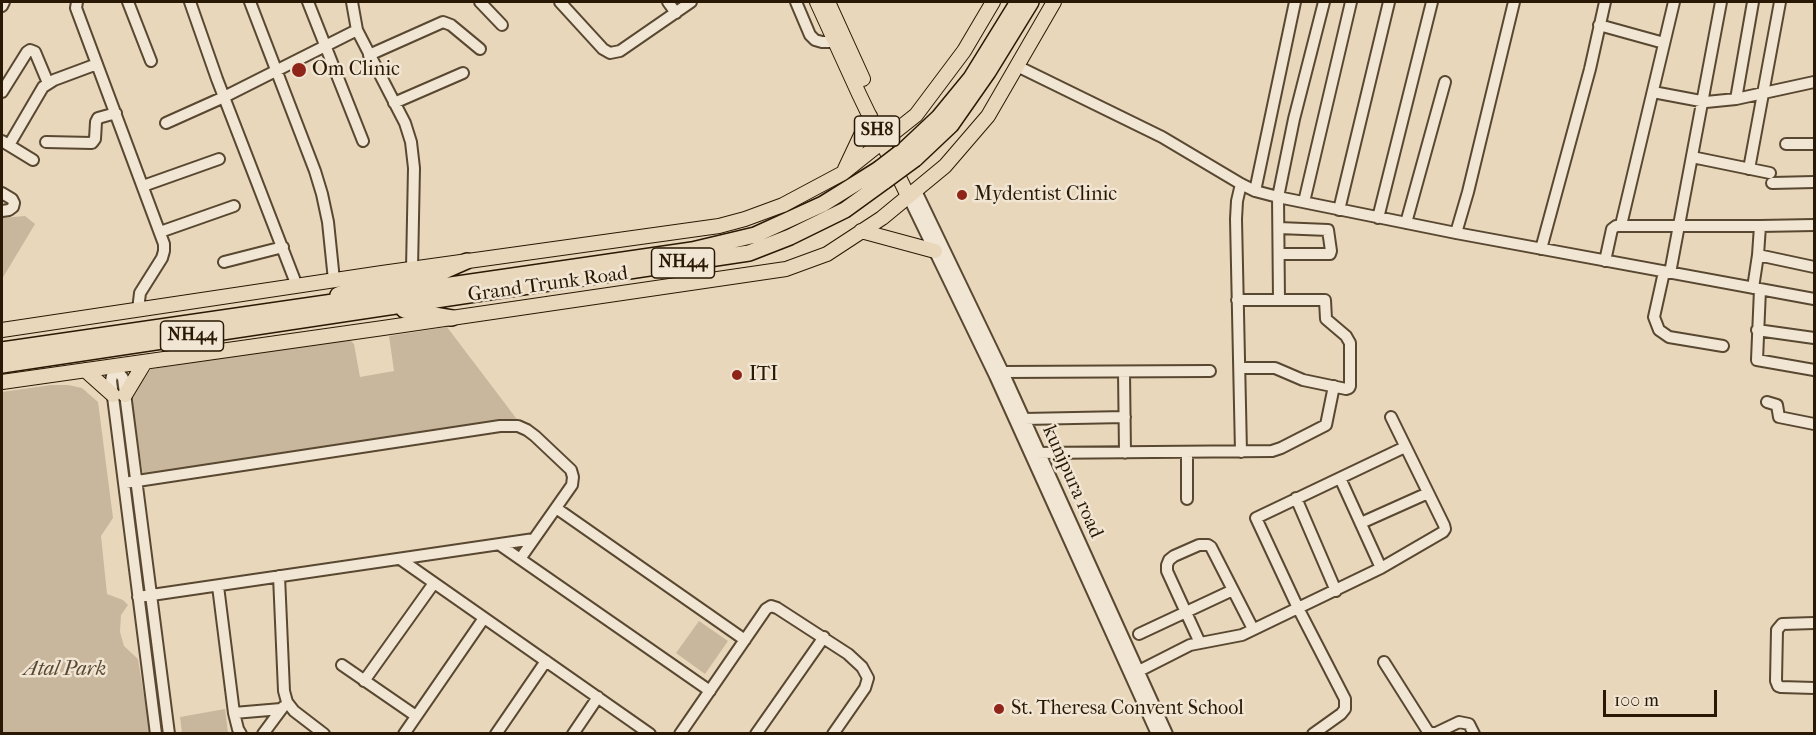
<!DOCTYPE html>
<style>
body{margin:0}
#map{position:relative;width:1816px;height:735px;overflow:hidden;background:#e9d7bb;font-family:"IM FELL French Canon",serif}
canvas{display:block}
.frame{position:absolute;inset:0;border:3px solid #291803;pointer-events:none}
.scale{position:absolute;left:1603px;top:690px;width:114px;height:27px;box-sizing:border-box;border:3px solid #291803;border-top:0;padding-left:8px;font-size:18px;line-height:21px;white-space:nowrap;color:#291803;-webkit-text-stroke:4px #f1e5d3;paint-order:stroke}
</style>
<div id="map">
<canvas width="1816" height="735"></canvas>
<div class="frame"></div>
<div class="scale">100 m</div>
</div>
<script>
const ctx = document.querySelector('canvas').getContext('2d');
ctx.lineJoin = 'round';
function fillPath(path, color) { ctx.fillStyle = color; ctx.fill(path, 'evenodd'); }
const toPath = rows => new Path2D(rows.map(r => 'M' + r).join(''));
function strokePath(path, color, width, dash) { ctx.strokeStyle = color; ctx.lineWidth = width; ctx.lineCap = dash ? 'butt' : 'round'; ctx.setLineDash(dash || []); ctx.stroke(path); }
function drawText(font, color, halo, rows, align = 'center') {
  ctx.font = font + ' "IM FELL French Canon",serif'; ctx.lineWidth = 5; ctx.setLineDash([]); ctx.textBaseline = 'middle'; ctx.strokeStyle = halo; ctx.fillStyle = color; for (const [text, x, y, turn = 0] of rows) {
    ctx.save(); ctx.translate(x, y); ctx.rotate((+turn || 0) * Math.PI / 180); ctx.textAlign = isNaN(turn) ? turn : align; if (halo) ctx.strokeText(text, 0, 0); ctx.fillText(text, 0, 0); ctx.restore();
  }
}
const green = toPath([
 [25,216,35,224,2,279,2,218],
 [447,327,519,422,143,474,131,397,151,369,349,339,354,344,360,377,394,371,389,336],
 [51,385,68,385,82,388,98,402,113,518,101,536,107,594,123,600,128,605,121,615,120,632,124,646,138,659,150,733,2,733,2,392],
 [699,621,728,641,705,674,676,653],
 [225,709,228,733,182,733,180,717]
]);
const minor = toPath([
 [77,2,76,8,164,244,164,251,162,258,140,293,138,310],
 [128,2,151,61],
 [190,2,217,79,297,286],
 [250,2,315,171,322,194,328,222,334,280],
 [308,2,363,141],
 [352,2,357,30,405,123,411,142,414,168,412,269],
 [480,2,502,25],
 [560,2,603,49,610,53,620,51,691,2],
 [668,2,676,13],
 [796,2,810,35,815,40,822,42,836,42],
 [2,6,4,2],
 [1599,25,1664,43],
 [369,55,443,22,451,25,480,49],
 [1017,66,1162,137,1241,184,1255,191,1278,197,1456,233,1814,299],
 [2,92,27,52,30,50,35,52,48,83],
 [1653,92,1706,102,1736,99,1814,82],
 [1736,99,1753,2],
 [394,103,463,73],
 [166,123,224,97,357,30],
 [2,141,33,160],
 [46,142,92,143,95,139,96,122,98,118,116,113],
 [1786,144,1814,144],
 [9,145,43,87,54,80,97,64],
 [1692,157,1770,173],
 [1749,169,1780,2],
 [1772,183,1814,182],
 [1241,184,1237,201,1236,219,1241,452],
 [143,186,219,159],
 [916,191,1003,372,1167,734],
 [1255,191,1295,2],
 [2,193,12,199,14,203,13,207,9,210,2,211],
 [908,196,995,376,1157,734],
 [1304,202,1351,2],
 [1339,210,1389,2],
 [1378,218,1432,2],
 [1406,223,1445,82],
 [1621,225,1674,2],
 [1279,228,1328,230,1331,251,1330,254,1279,254],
 [160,232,234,206],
 [1456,233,1468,192,1514,2],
 [1541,249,1590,69,1605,2],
 [1758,255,1814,267],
 [1605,261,1612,229,1616,226,1760,226,1814,225],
 [224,262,283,247],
 [1664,272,1654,317,1659,330,1669,337,1723,346],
 [1670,273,1721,2],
 [1753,288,1758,255,1760,226],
 [1760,289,1757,360,1814,370],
 [1237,300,1325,300,1326,319,1346,336,1350,343,1350,386,1349,388,1346,389,1303,380,1275,368,1240,368],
 [1279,300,1278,197,1294,119,1324,2],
 [1757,330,1814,338],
 [114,366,123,378,169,734],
 [114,366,111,381,156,734],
 [1003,372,1210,371],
 [1124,372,1125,453],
 [1767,402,1777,405,1779,417,1814,424],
 [1024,419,1125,417],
 [1034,453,1272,451,1281,448,1326,425,1334,386],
 [1187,453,1187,499],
 [1340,478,1381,568],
 [124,483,500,426,518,426,527,430,535,436,571,470,573,477,572,485,520,559],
 [1296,498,1336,591],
 [556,508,745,640],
 [1361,523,1428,493],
 [500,545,710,691],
 [400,559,650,734],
 [279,576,284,691,287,702,294,711,324,734],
 [218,586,234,713,238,729,241,734],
 [138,597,534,539],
 [1814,623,1782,624,1777,630,1776,681,1778,686,1781,687,1814,688],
 [1139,634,1233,590],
 [1200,643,1167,571,1167,565,1169,560,1174,556,1199,545,1208,545,1211,547,1253,629],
 [1384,662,1427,730,1430,733,1436,733,1459,722,1469,724,1474,734],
 [342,665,416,716],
 [1133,674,1190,645,1242,635,1381,568,1443,532,1445,529,1444,525,1391,417],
 [364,681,434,583],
 [234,713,281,709],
 [263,734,283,707],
 [404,734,484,618],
 [496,734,546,661],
 [573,734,598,697],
 [680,734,766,609,771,606,777,608,848,654,862,667,868,678,865,688,833,734],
 [756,734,824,637],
 [1313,734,1341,714,1345,709,1345,699,1298,608,1256,518,1405,447]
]);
const major = toPath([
 [817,2,859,94,908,196],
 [828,2,863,79],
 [845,169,870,116],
 [861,231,935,251],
 [2,330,382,273,719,226,745,219,783,205,843,173,916,115,964,51,993,2],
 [85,370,113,395],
 [2,382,383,328,786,269,827,254,882,218,945,166,988,116,1054,2],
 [125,395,145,362]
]);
const highway = toPath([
 [905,149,939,117,971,78,1018,2],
 [915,159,951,125,988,72,1031,2],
 [338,295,358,287,442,272,467,261],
 [404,310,452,318],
 [2,350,692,250,755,235,823,204,879,169],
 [2,365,749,253,790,237,845,210,885,181]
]);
const highwayBridge = toPath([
 [879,169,905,149],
 [885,181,915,159]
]);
const markers = [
 [299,70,8,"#8f2418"],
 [962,195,6,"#8f2418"],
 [737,375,6,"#8f2418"],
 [999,709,6,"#8f2418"]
];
const shields = [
 [877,131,45],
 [683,263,63],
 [192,336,63]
];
const shieldNames = [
 ["SH8",877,131],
 ["NH44",683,263],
 ["NH44",192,336]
];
const poiNames = [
 ["Om Clinic",312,70],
 ["Mydentist Clinic",974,195],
 ["ITI",749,375],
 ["St. Theresa Convent School",1011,709]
];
const streetNames = [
 ["Grand Trunk Road",548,285,-8],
 ["kunjpura road",1072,482,66]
];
const parkNames = [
 ["Atal Park",65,670]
];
fillPath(green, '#c8b79c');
strokePath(minor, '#594831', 14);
strokePath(major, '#291803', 16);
strokePath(highway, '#291803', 18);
strokePath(minor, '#f1e5d3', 10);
strokePath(major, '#e9d7bb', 14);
strokePath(highway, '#e9d7bb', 15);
strokePath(highwayBridge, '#291803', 18, []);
strokePath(highwayBridge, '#e9d7bb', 15);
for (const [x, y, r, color] of markers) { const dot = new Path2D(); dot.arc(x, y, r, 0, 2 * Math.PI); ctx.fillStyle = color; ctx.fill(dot); strokePath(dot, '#f1e5d3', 2); }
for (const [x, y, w] of shields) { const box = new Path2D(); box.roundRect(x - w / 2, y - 15, w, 30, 4.5); ctx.fillStyle = '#f1e5d3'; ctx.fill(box); strokePath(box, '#291803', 1.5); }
drawText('bold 18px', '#291803', null, shieldNames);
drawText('20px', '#291803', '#f1e5d3', poiNames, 'left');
drawText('20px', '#291803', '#f1e5d3', streetNames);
drawText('italic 20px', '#594831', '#f1e5d3', parkNames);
</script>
